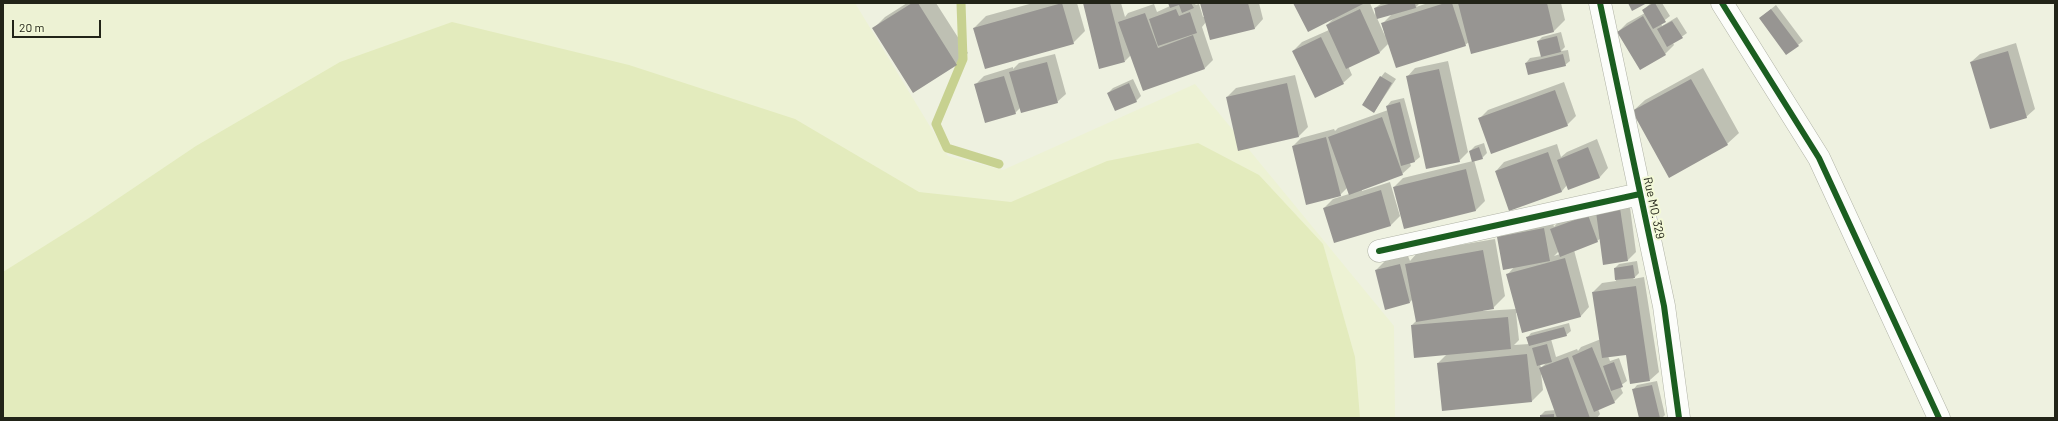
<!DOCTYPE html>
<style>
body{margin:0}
#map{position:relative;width:2058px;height:421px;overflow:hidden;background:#eef1e0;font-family:Barlow,sans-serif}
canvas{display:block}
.frame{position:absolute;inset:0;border:4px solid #222418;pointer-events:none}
.scale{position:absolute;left:12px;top:20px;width:89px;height:18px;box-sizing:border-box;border:2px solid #222418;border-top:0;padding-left:5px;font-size:12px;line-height:14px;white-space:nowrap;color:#222418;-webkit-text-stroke:3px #f3f9d8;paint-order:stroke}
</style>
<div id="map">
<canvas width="2058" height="421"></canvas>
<div class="frame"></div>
<div class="scale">20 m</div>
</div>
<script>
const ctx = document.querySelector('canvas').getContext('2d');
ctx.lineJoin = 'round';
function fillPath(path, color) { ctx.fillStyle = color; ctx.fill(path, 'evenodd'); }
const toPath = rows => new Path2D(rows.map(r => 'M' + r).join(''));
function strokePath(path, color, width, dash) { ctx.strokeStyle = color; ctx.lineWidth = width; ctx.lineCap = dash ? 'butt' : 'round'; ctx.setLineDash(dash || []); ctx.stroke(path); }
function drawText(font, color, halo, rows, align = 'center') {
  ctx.font = font + ' Barlow,sans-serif'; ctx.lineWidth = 4; ctx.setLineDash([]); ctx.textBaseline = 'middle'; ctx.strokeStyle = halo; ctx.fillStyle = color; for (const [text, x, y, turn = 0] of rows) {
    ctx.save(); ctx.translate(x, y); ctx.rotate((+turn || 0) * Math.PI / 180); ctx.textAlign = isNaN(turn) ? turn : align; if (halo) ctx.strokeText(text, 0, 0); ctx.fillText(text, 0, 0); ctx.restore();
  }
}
const built = toPath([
 [3,3,855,3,948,156,1003,170,1195,84,1394,326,1395,418,3,418]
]);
const green = toPath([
 [452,22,629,65,795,119,919,192,1011,202,1107,161,1198,143,1259,175,1323,244,1355,357,1360,418,3,418,3,272,89,218,196,146,340,62]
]);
const shadow = toPath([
 [907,3,936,3,968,53,956,64,873,29,885,17],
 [1033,3,1077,3,1085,31,1073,43,974,28,986,16],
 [1084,3,1121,3,1125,17,1128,13,1154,4,1157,12,1170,6,1169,3,1197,3,1195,5,1199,4,1203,17,1205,17,1201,3,1259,3,1263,19,1255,28,1206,22,1202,27,1213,60,1205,68,1131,55,1125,61],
 [1294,3,1370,3,1375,15,1375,8,1382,3,1420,3,1416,7,1428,3,1561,3,1565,20,1554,31,1469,42,1465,45,1389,43,1380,52,1348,66,1352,75,1343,83,1293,51,1302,42,1329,30,1327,25,1334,18],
 [1392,14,1382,24,1385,36,1377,18],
 [1651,3,1662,3,1670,16,1661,23,1662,26,1677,17,1687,33,1673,43,1674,45,1665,54,1618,32,1627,23,1645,13,1643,10],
 [1776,5,1803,41,1798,45,1760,18],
 [1561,32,1565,47,1561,51,1568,50,1570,61,1565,65,1526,63,1530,58,1542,56,1538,41,1542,37],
 [2016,43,2035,109,2026,117,1971,62,1980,54],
 [1055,54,1066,94,1057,102,1020,108,1015,113,976,84,984,76,1013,67,1013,69,1019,63],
 [1448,61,1468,152,1459,161,1407,77,1415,68],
 [1703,68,1739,133,1727,144,1633,111,1645,100],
 [1385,72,1396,79,1374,112,1381,77],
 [1295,75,1308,127,1299,136,1239,150,1227,97,1236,88],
 [1133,79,1141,96,1136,101,1108,93,1113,88],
 [1564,82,1576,116,1567,125,1479,119,1488,110],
 [1404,98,1420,157,1415,161,1410,163,1411,166,1402,174,1362,189,1362,191,1390,182,1400,216,1391,225,1334,241,1324,208,1333,199,1349,194,1347,188,1340,195,1293,146,1301,138,1334,129,1335,131,1338,128,1388,110,1387,106,1391,101],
 [1597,139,1608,168,1600,177,1569,189,1567,185,1562,191,1510,209,1496,171,1504,162,1557,144,1561,157,1567,152],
 [1484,143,1487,153,1482,158,1474,160,1485,201,1476,210,1405,228,1394,187,1403,178,1473,161,1470,151,1475,146],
 [1629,200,1636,252,1628,260,1601,238,1597,241,1574,250,1589,307,1581,316,1516,313,1519,340,1514,345,1529,344,1527,338,1531,333,1569,323,1571,331,1566,335,1551,339,1556,357,1577,349,1578,351,1581,347,1601,339,1593,292,1602,283,1616,281,1615,268,1619,264,1637,261,1639,273,1633,279,1644,277,1659,372,1650,380,1627,354,1608,356,1610,361,1619,358,1627,381,1620,386,1623,393,1614,402,1598,409,1600,414,1597,418,1541,418,1541,415,1545,411,1556,410,1541,373,1543,390,1532,401,1438,363,1447,354,1412,325,1417,320,1413,299,1410,302,1376,270,1385,261,1408,256,1410,261,1418,252,1495,239,1505,296,1493,308,1483,310,1483,311,1516,309,1507,275,1515,266,1498,237,1506,229,1552,220,1554,227,1559,221],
 [1559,251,1560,254,1554,256],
 [1546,363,1541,368,1540,364],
 [1657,381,1665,415,1662,418,1640,418,1633,390,1637,385]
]);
const stream = toPath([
 [961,3,963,59,936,124,947,148,999,164]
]);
const building = toPath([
 [912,3,918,3,957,65,913,93,872,28],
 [1062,3,1074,44,985,69,973,28],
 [1083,3,1110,3,1125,62,1099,69],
 [1168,3,1191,3,1194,8,1182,13,1179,5,1170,8],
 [1200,3,1248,3,1255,29,1210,40],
 [1293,3,1365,3,1308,32],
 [1392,3,1415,3,1416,8,1377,19,1374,8],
 [1445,3,1452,3,1466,46,1396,68,1381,23],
 [1458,3,1547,3,1554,32,1471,54],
 [1628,3,1647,3,1632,11],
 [1653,3,1655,3,1666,22,1653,29,1642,10],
 [1176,9,1179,16,1190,12,1197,33,1158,46,1149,19],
 [1360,9,1380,53,1346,69,1326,25],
 [1771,9,1799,46,1786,55,1759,18],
 [1145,13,1158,48,1193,35,1205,69,1143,91,1118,22],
 [1643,16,1666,55,1640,70,1617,32],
 [1672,21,1683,38,1667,47,1657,29],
 [1557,36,1561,52,1541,57,1537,41],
 [1321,37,1344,84,1315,98,1292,51],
 [2008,51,2027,118,1990,129,1970,62],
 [1563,54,1566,66,1528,75,1525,63],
 [1047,62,1058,103,1021,113,1009,72],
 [1439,69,1460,162,1426,169,1406,76],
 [1004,76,1016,114,985,123,974,84],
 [1380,76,1392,83,1374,113,1362,105],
 [1691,79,1728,145,1669,178,1632,111],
 [1129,83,1137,102,1115,111,1107,93],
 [1287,83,1299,137,1238,151,1226,97],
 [1555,90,1568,126,1491,154,1478,118],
 [1400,102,1415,162,1401,166,1386,106],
 [1382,117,1403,175,1349,195,1328,137],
 [1326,137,1341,196,1306,205,1292,146],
 [1479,147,1483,159,1472,162,1469,151],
 [1588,147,1600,178,1568,190,1557,160],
 [1548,152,1562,192,1509,211,1495,171],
 [1466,169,1476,211,1404,229,1393,187],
 [1381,190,1391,226,1334,243,1323,208],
 [1620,208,1628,261,1603,265,1596,212],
 [1588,215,1598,242,1560,257,1550,229],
 [1544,228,1550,261,1503,270,1497,237],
 [1483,250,1494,309,1416,322,1405,264],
 [1565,258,1581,317,1522,333,1506,274],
 [1400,264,1410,303,1385,310,1375,270],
 [1633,265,1635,278,1615,280,1614,268],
 [1636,286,1650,381,1630,384,1626,355,1602,358,1592,292],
 [1508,317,1511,349,1414,358,1411,325],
 [1564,327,1567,336,1529,346,1526,337],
 [1547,344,1552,362,1537,366,1532,348],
 [1592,347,1615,403,1594,412,1572,356],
 [1527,354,1532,402,1442,411,1437,363],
 [1568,357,1590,418,1557,418,1539,368],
 [1614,362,1623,387,1611,391,1603,366],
 [1652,385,1660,418,1639,418,1632,389],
 [1554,414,1554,418,1540,418,1540,415]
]);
const minor = toPath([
 [1600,3,1664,306,1679,418],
 [1722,3,1819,158,1939,418],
 [1379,251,1640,194]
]);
const cycleway = toPath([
 [1600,3,1664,306,1679,418],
 [1722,3,1819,158,1939,418],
 [1379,251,1640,194]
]);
const streetNames = [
 ["Rue MO. 329",1654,208,78]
];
fillPath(built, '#edf2d4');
fillPath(green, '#e3ebbd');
fillPath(shadow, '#0003');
strokePath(stream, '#c7d190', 9);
fillPath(building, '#979592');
strokePath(minor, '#b0b3a6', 23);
strokePath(minor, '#fcfdfa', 22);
strokePath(cycleway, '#1b5e20', 6);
drawText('12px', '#222418', '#f3f9d8', streetNames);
</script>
